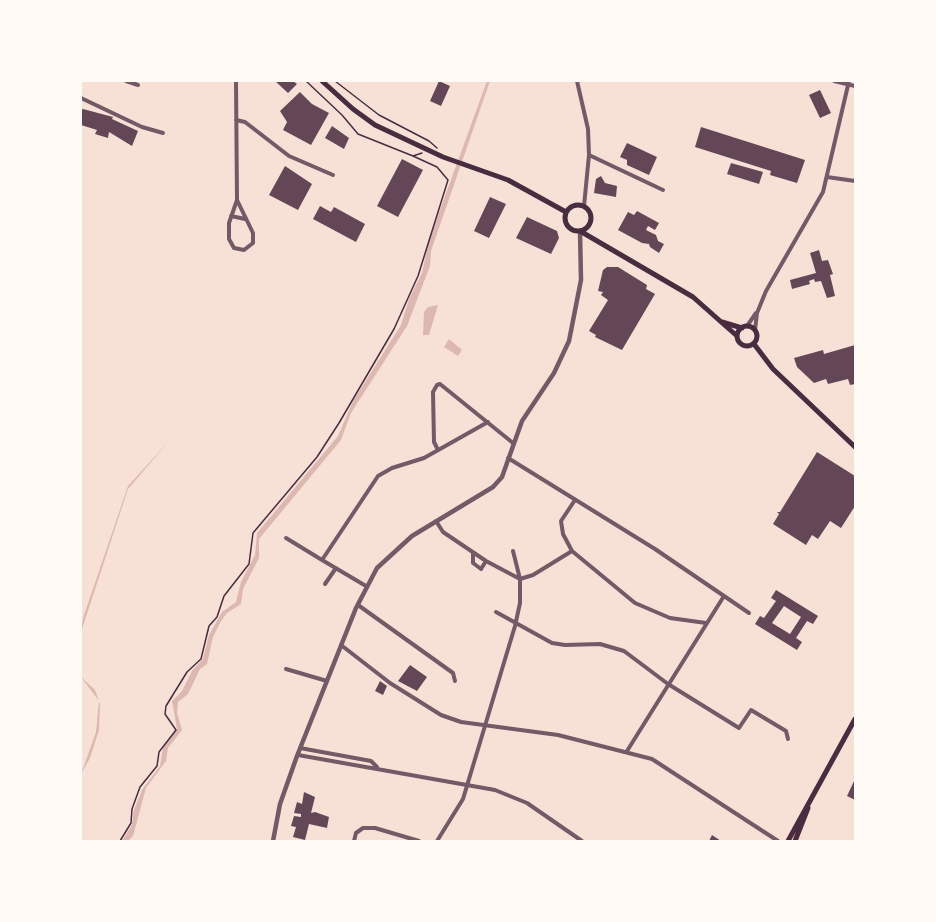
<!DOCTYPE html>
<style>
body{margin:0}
#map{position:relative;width:936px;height:922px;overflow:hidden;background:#f7e1d7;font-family:"Work Sans",sans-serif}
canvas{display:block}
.frame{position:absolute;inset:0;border:82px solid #fffaf5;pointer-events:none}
</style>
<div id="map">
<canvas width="936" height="922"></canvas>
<div class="frame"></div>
</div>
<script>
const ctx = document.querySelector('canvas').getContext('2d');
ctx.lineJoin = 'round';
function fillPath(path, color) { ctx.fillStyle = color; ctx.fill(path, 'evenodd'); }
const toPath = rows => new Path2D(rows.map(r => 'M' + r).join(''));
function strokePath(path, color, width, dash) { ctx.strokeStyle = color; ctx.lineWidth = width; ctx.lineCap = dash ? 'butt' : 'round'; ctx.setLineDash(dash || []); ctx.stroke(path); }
const water = toPath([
 [487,81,490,81,431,251,430,266,407,326,351,413,341,440,259,539,259,558,243,589,241,604,227,613,221,621,213,637,207,664,200,669,188,694,178,702,177,713,182,730,168,748,166,761,146,788,133,836,128,841,122,841,132,825,134,810,142,790,160,766,163,748,177,729,172,701,182,691,192,671,203,659,209,635,222,612,236,602,241,582,255,555,257,533,338,436,353,401,401,325,409,299,422,273,429,240],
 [438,305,429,335,423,335,424,312,428,307],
 [449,339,462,350,458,356,444,347],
 [169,441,128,489,81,632,83,618,128,486],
 [81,677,95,690,100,704,99,730,90,758,81,774,96,732,99,701]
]);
const building = toPath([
 [275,81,293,81,297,84,288,93],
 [439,81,450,86,441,106,430,101],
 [820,90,831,113,820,118,809,95],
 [300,92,312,104,329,113,311,145,283,130,287,122,280,111],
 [83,109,113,117,112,119,138,131,132,146,109,132,108,138,95,134,97,130,81,125,81,110],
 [332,126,349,138,344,149,325,138],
 [701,127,805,160,797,183,770,175,771,171,695,147],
 [627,143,657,157,649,175,627,165,627,160,620,157],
 [402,159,423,170,398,217,377,206],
 [731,163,763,172,759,184,727,174],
 [285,166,312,184,298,210,269,195],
 [601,176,605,183,617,186,616,197,594,193,596,179],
 [490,197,506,204,489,238,474,231],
 [320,206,331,212,334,207,365,224,356,242,313,219],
 [637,211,659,223,655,230,648,226,646,230,656,235,658,241,664,244,659,253,650,247,649,244,642,243,618,230,628,212,634,215],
 [527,217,557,231,559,238,551,254,516,238],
 [819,250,822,261,828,260,833,274,830,275,835,296,827,298,821,281,815,282,814,279,809,281,810,284,792,289,790,280,816,273,810,253],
 [607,267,618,267,647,285,646,289,655,294,622,350,595,337,596,335,589,331,608,300,601,295,603,292,598,291,603,270],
 [855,345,855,384,850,385,848,379,828,384,826,379,814,383,797,367,794,358,823,350,824,354],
 [817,452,855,476,855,506,841,528,830,521,818,539,812,535,806,545,773,524,779,514,777,512,780,512],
 [776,590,818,616,813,624,807,621,796,638,802,642,797,650,755,624,760,616,764,618,776,601,771,598],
 [784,606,801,617,790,634,772,623],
 [410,665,427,677,417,691,398,681],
 [380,681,387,686,383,695,375,691],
 [855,779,855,800,847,796],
 [304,792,315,797,311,813,315,812,329,817,327,828,309,824,305,840,293,837,296,827,291,826,294,816,301,817,301,814,294,813,297,802,302,804],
 [712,835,721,841,709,841]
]);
const path = toPath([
 [306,81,342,115,358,134,413,156,422,153],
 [335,81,379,115,429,141,437,148],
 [120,841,131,823,132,809,140,787,157,766,159,752,176,730,165,714,166,706,187,672,201,659,209,626,217,617,224,596,249,564,253,533,317,457,339,423,394,329,418,276,448,180,437,167,413,156]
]);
const minor = toPath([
 [126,81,138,85],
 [236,81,237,200,229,223,229,239,234,248,244,250,253,243,253,233,237,200],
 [577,81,588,129,589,155,584,206],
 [834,81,855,86],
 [81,98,142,127,163,133],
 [236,120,245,122,289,156,333,175],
 [589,155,663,190],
 [827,177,855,181],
 [231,216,245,219],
 [747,326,756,313],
 [755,330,757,313,766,291,823,192,849,81],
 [438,450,434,442,433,392,437,385,440,384,513,443],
 [508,458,655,549,749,613],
 [575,500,561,521,563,534,572,551,635,603,670,618,706,623],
 [436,521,443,532,486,561,520,579,533,575,572,551],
 [286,538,322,560],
 [473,553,473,563,481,569,486,561],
 [325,584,336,568],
 [366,586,322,560,378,476,392,468,424,458,488,422],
 [358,605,453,673,455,681],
 [496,612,552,643,565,645,600,644,624,651,668,684,739,728,751,710,786,731,788,739],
 [341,645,390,683,441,715,461,722,558,735,652,759,778,841],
 [286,669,327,681],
 [300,748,371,761,377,767],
 [627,751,724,596],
 [298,755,495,790,527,803,582,841],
 [354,841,356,833,363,828,375,828,419,841],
 [437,841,463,799,515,626,520,603,520,579,513,551]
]);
const tertiary = toPath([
 [273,841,280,804,297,756,356,608,377,568,412,536,493,487,502,477,522,421,554,373,569,341,581,280,580,231]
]);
const secondary = toPath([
 [322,81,353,109,375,125,443,157,508,180,566,212],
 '565 218a13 13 0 1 1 26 0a13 13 0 1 1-26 0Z',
 [580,231,693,297,737,336],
 [722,322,742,328],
 '737 336a10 10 0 1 1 20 0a10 10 0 1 1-20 0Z',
 [754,344,773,369,855,447]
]);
const primary = toPath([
 [788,841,855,719],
 [795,841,808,808]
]);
fillPath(water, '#dcb8b0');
fillPath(building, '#644757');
strokePath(path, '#4a2c40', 1.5);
strokePath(minor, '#755966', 4);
strokePath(tertiary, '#755966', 4.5);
strokePath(secondary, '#4a2c40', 5);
strokePath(primary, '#4a2c40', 5);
</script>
